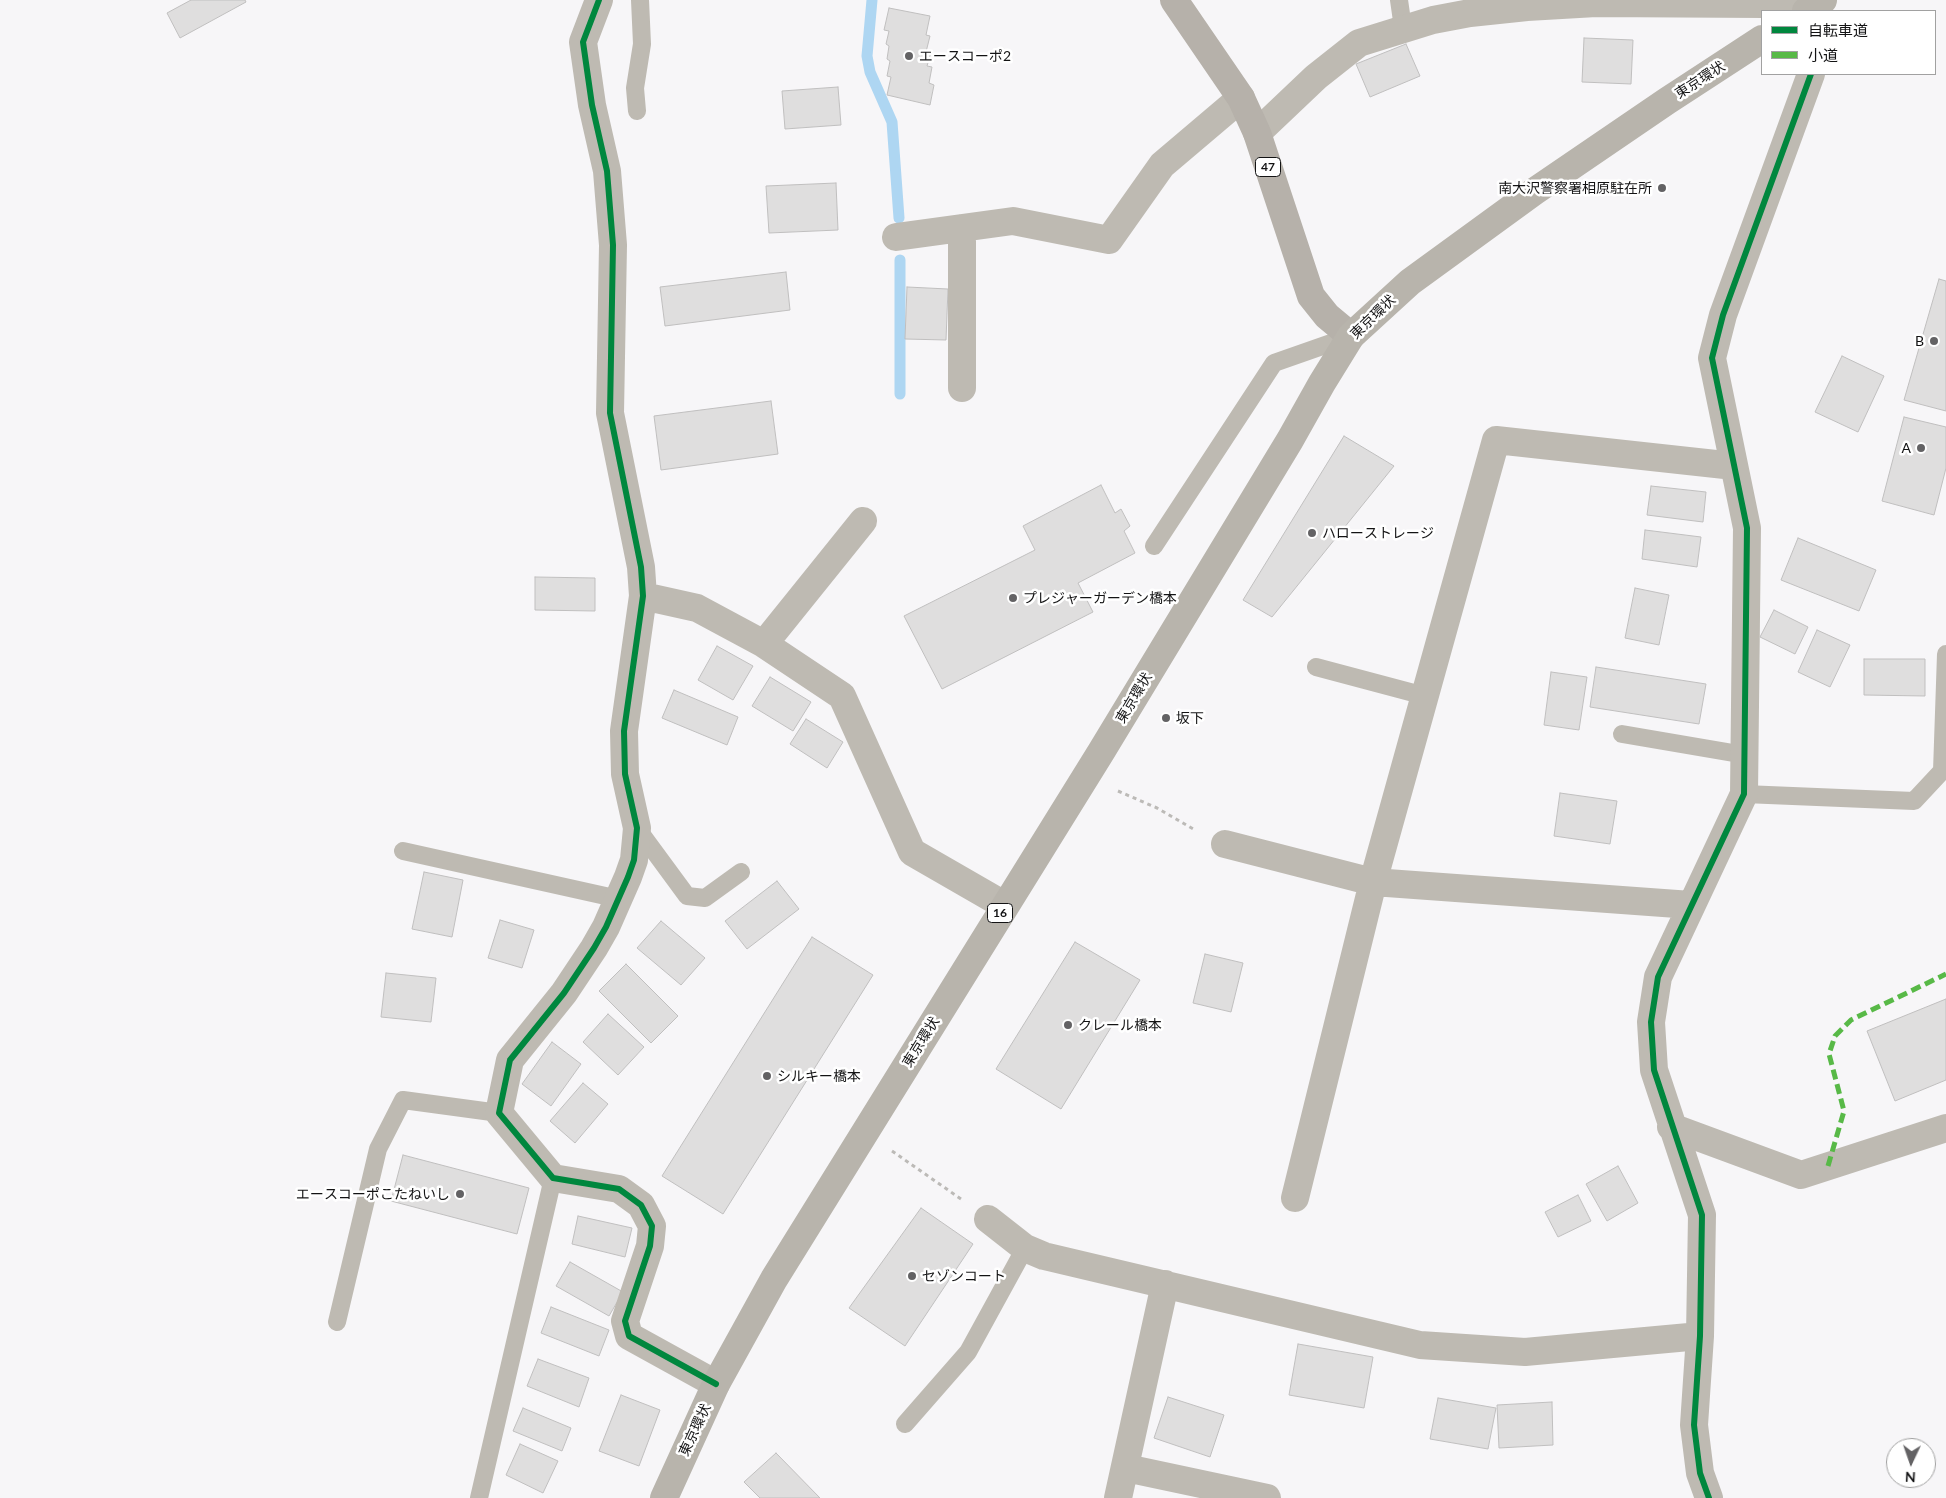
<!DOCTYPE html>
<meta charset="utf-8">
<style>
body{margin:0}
#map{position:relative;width:1946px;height:1498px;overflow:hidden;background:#f7f6f8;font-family:Lato,"Noto Sans JP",sans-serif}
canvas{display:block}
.legend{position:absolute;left:1761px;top:10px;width:175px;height:65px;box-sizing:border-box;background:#fff;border:1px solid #a1a1a1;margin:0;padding:6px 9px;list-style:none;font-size:15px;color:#131314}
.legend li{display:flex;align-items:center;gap:10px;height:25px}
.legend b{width:25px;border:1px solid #a1a1a1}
.north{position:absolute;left:1886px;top:1438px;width:50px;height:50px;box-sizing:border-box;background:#fff;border:1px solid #a1a1a1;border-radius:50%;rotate:183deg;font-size:14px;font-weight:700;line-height:20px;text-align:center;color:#131314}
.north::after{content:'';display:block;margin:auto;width:18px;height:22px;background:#636264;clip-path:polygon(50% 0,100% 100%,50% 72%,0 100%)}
</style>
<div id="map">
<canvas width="1946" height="1498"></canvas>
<ul class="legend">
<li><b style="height:6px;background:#00873e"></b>自転車道</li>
<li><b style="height:6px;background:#58b947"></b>小道</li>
</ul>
<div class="north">N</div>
</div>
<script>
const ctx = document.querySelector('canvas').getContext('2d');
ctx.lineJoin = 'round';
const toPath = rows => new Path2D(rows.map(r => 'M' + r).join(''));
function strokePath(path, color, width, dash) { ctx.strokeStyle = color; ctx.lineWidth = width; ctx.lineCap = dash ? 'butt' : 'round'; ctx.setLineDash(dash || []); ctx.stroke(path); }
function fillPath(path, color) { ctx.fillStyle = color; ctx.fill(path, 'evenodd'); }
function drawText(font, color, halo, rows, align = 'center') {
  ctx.font = font + ' Lato,"Noto Sans JP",sans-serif'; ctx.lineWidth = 5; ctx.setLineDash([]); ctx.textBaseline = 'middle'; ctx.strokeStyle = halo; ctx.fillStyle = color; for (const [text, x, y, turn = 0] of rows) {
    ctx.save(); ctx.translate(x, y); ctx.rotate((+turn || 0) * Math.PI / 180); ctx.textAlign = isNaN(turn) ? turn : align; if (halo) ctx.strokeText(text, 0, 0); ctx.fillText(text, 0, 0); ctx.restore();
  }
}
const stream = toPath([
 [872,0,867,56,870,72,892,122,899,218],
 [900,260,900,394]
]);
const building = toPath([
 [191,0,245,0,246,2,180,38,167,13,191,0],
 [889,8,930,16,926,35,930,36,926,52,931,53,927,66,932,67,929,83,934,85,930,105,887,95,891,77,887,76,890,61,887,59,889,46,886,44,889,31,884,30,889,8],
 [1584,38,1633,40,1631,84,1582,82,1584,38],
 [1406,44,1420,76,1370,97,1356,64,1406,44],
 [838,87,841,125,785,129,782,91,838,87],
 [836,183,838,230,769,233,766,186,836,183],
 [786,272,790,310,665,326,660,287,786,272],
 [1939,279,1946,281,1946,411,1904,400,1939,279],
 [907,287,948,289,946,340,905,339,907,287],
 [1842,356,1884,376,1858,432,1815,412,1842,356],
 [771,401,778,454,661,470,654,416,771,401],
 [1904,417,1946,427,1946,468,1934,515,1882,501,1904,417],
 [1344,436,1394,466,1272,617,1243,600,1344,436],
 [1101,485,1115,513,1121,509,1130,526,1124,531,1135,553,1078,583,1093,612,942,689,904,616,1035,550,1023,526,1101,485],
 [1651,486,1706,492,1703,522,1647,515,1651,486],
 [1645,530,1701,537,1697,567,1642,559,1645,530],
 [1798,538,1876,570,1859,611,1781,580,1798,538],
 [535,577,595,578,595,611,535,610,535,577],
 [1635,588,1669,595,1659,645,1625,638,1635,588],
 [1774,610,1808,627,1795,654,1760,637,1774,610],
 [1817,630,1850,645,1830,687,1798,672,1817,630],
 [717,646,753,666,733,700,698,680,717,646],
 [1864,659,1925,659,1925,696,1864,695,1864,659],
 [1596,667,1706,684,1699,724,1590,707,1596,667],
 [1551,672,1587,677,1579,730,1544,725,1551,672],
 [770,677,811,702,793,731,752,706,770,677],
 [674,690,738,717,727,745,662,718,674,690],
 [806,719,843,742,827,768,790,744,806,719],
 [1560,793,1617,801,1610,844,1554,836,1560,793],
 [424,872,463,880,452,937,412,929,424,872],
 [777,881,799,909,747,949,725,921,777,881],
 [500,920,534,930,522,968,488,958,500,920],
 [661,921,705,958,681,985,637,948,661,921],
 [812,937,873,975,723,1214,662,1176,812,937],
 [1075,942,1140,980,1061,1109,996,1069,1075,942],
 [1205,954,1243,963,1231,1012,1193,1003,1205,954],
 [626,964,678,1016,651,1043,599,991,626,964],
 [386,973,436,978,431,1022,381,1017,386,973],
 [1946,999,1946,1080,1895,1101,1867,1031,1946,999],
 [608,1014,644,1047,618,1075,583,1042,608,1014],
 [552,1042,581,1064,551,1106,522,1084,552,1042],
 [583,1083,608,1104,575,1143,550,1121,583,1083],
 [403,1155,529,1188,517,1234,391,1201,403,1155],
 [1618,1166,1638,1203,1607,1221,1586,1184,1618,1166],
 [1578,1195,1591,1221,1558,1237,1545,1212,1578,1195],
 [921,1208,973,1244,905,1346,849,1308,921,1208],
 [578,1216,632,1228,625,1257,572,1244,578,1216],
 [570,1262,623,1292,609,1316,556,1286,570,1262],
 [551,1307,609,1330,599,1356,541,1333,551,1307],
 [1298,1344,1373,1357,1364,1408,1289,1395,1298,1344],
 [538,1359,589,1378,579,1407,527,1386,538,1359],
 [621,1395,660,1410,639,1466,599,1451,621,1395],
 [1168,1397,1224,1415,1210,1457,1154,1438,1168,1397],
 [1438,1398,1496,1408,1488,1449,1430,1439,1438,1398],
 [1552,1402,1553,1445,1499,1448,1497,1405,1552,1402],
 [523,1408,571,1428,562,1451,513,1431,523,1408],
 [520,1444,558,1461,543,1493,506,1475,520,1444],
 [776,1453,820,1498,760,1498,744,1482,776,1453]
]);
const path = toPath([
 [1118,791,1157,808,1195,830],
 [892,1151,961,1199]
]);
const service = toPath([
 [1399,0,1403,28],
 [637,111,635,88,642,44,640,0],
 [1154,546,1274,363,1351,336],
 [1316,667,1425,696],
 [1622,734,1745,755],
 [1744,794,1914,801,1942,771,1946,654],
 [637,828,687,896,705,898,741,872],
 [403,851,619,899],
 [337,1322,378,1149,403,1100,499,1113],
 [905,1424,968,1352,1025,1248],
 [479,1498,553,1178]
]);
const minor = toPath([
 [599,0,583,42,592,105,607,171,613,245,610,413,641,567,643,596,624,731,625,774,637,828,634,860,628,877,606,927,594,948,564,993,510,1060,499,1113,553,1178,619,1189,641,1205,652,1226,650,1246,625,1321,629,1336,716,1384],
 [1257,133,1316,77,1359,43,1433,20,1470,13,1527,7,1596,3,1764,4,1815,6,1816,11],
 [896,237,1013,221,1109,240,1162,165,1241,98],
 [962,388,962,228],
 [643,596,697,608,764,644,842,696,912,852,1004,905],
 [764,644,863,521],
 [1225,844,1373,882,1691,905],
 [1671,1127,1801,1175,1946,1128],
 [1295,1198,1373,882,1496,440,1734,466],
 [988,1219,1025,1248,1044,1256,1420,1345,1525,1352,1700,1336],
 [1126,1468,1267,1498],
 [1118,1498,1165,1284],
 [1709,1498,1700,1473,1694,1425,1700,1336,1702,1215,1654,1070,1651,1022,1658,977,1744,794,1747,528,1712,358,1723,315,1811,74]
]);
const primary = toPath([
 [1174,0,1241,98,1257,133,1311,296,1327,316,1351,336]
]);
const trunk = toPath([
 [1806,11,1823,0],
 [664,1498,716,1384,774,1279,1101,752,1290,440,1322,383,1351,336,1410,282,1535,191,1667,101,1762,39]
]);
const quiet = toPath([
 [1828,1166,1844,1111,1829,1054,1835,1036,1851,1020,1946,974]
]);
const cycleway = toPath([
 [599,0,583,42,592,105,607,171,613,245,610,413,641,567,643,596,624,731,625,774,637,828,634,860,628,877,606,927,594,948,564,993,510,1060,499,1113,553,1178,619,1189,641,1205,652,1226,650,1246,625,1321,629,1336,716,1384],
 [1709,1498,1700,1473,1694,1425,1700,1336,1702,1215,1654,1070,1651,1022,1658,977,1744,794,1747,528,1712,358,1723,315,1811,74]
]);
const markers = [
 [909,56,5,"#636264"],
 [1662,188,5,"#636264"],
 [1934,341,5,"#636264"],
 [1921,448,5,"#636264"],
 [1312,533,5,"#636264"],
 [1013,598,5,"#636264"],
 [1166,718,5,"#636264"],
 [1068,1025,5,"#636264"],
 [767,1076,5,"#636264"],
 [460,1194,5,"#636264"],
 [912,1276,5,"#636264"]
];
const shields = [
 [1268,167,25],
 [1000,913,25]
];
const shieldNames = [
 ["47",1268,167],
 ["16",1000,913]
];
const poiNames = [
 ["エースコーポ2",919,56],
 ["南大沢警察署相原駐在所",1652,188,"right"],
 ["B",1924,341,"right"],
 ["A",1911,448,"right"],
 ["ハローストレージ",1322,533],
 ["プレジャーガーデン橋本",1023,598],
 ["坂下",1176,718],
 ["クレール橋本",1078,1025],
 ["シルキー橋本",777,1076],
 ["エースコーポこたねいし",450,1194,"right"],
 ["セゾンコート",922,1276]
];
const streetNames = [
 ["東京環状",1700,80,-33],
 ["東京環状",1373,317,-44],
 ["東京環状",1134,698,-59],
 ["東京環状",921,1042,-58],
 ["東京環状",695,1430,-65]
];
strokePath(stream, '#aed6f2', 11);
fillPath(building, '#dfdede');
strokePath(building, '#c0bfbf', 1);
strokePath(path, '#bcbab7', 3, [4, 4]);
strokePath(service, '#bebab2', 18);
strokePath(minor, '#bebab2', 28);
strokePath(primary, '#b6b1aa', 28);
strokePath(trunk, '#b8b4ac', 28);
strokePath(quiet, '#58b947', 5, [10, 5]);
strokePath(cycleway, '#00873e', 6);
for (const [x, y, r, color] of markers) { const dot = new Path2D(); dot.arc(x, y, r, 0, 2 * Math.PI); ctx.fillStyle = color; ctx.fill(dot); strokePath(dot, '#fff', 2); }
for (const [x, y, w] of shields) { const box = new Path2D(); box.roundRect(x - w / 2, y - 9.5, w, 19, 4); ctx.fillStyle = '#fff'; ctx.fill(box); strokePath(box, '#131314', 1); }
drawText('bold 12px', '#131314', null, shieldNames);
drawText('14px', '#131314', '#fff', poiNames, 'left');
drawText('14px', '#131314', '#fff', streetNames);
</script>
